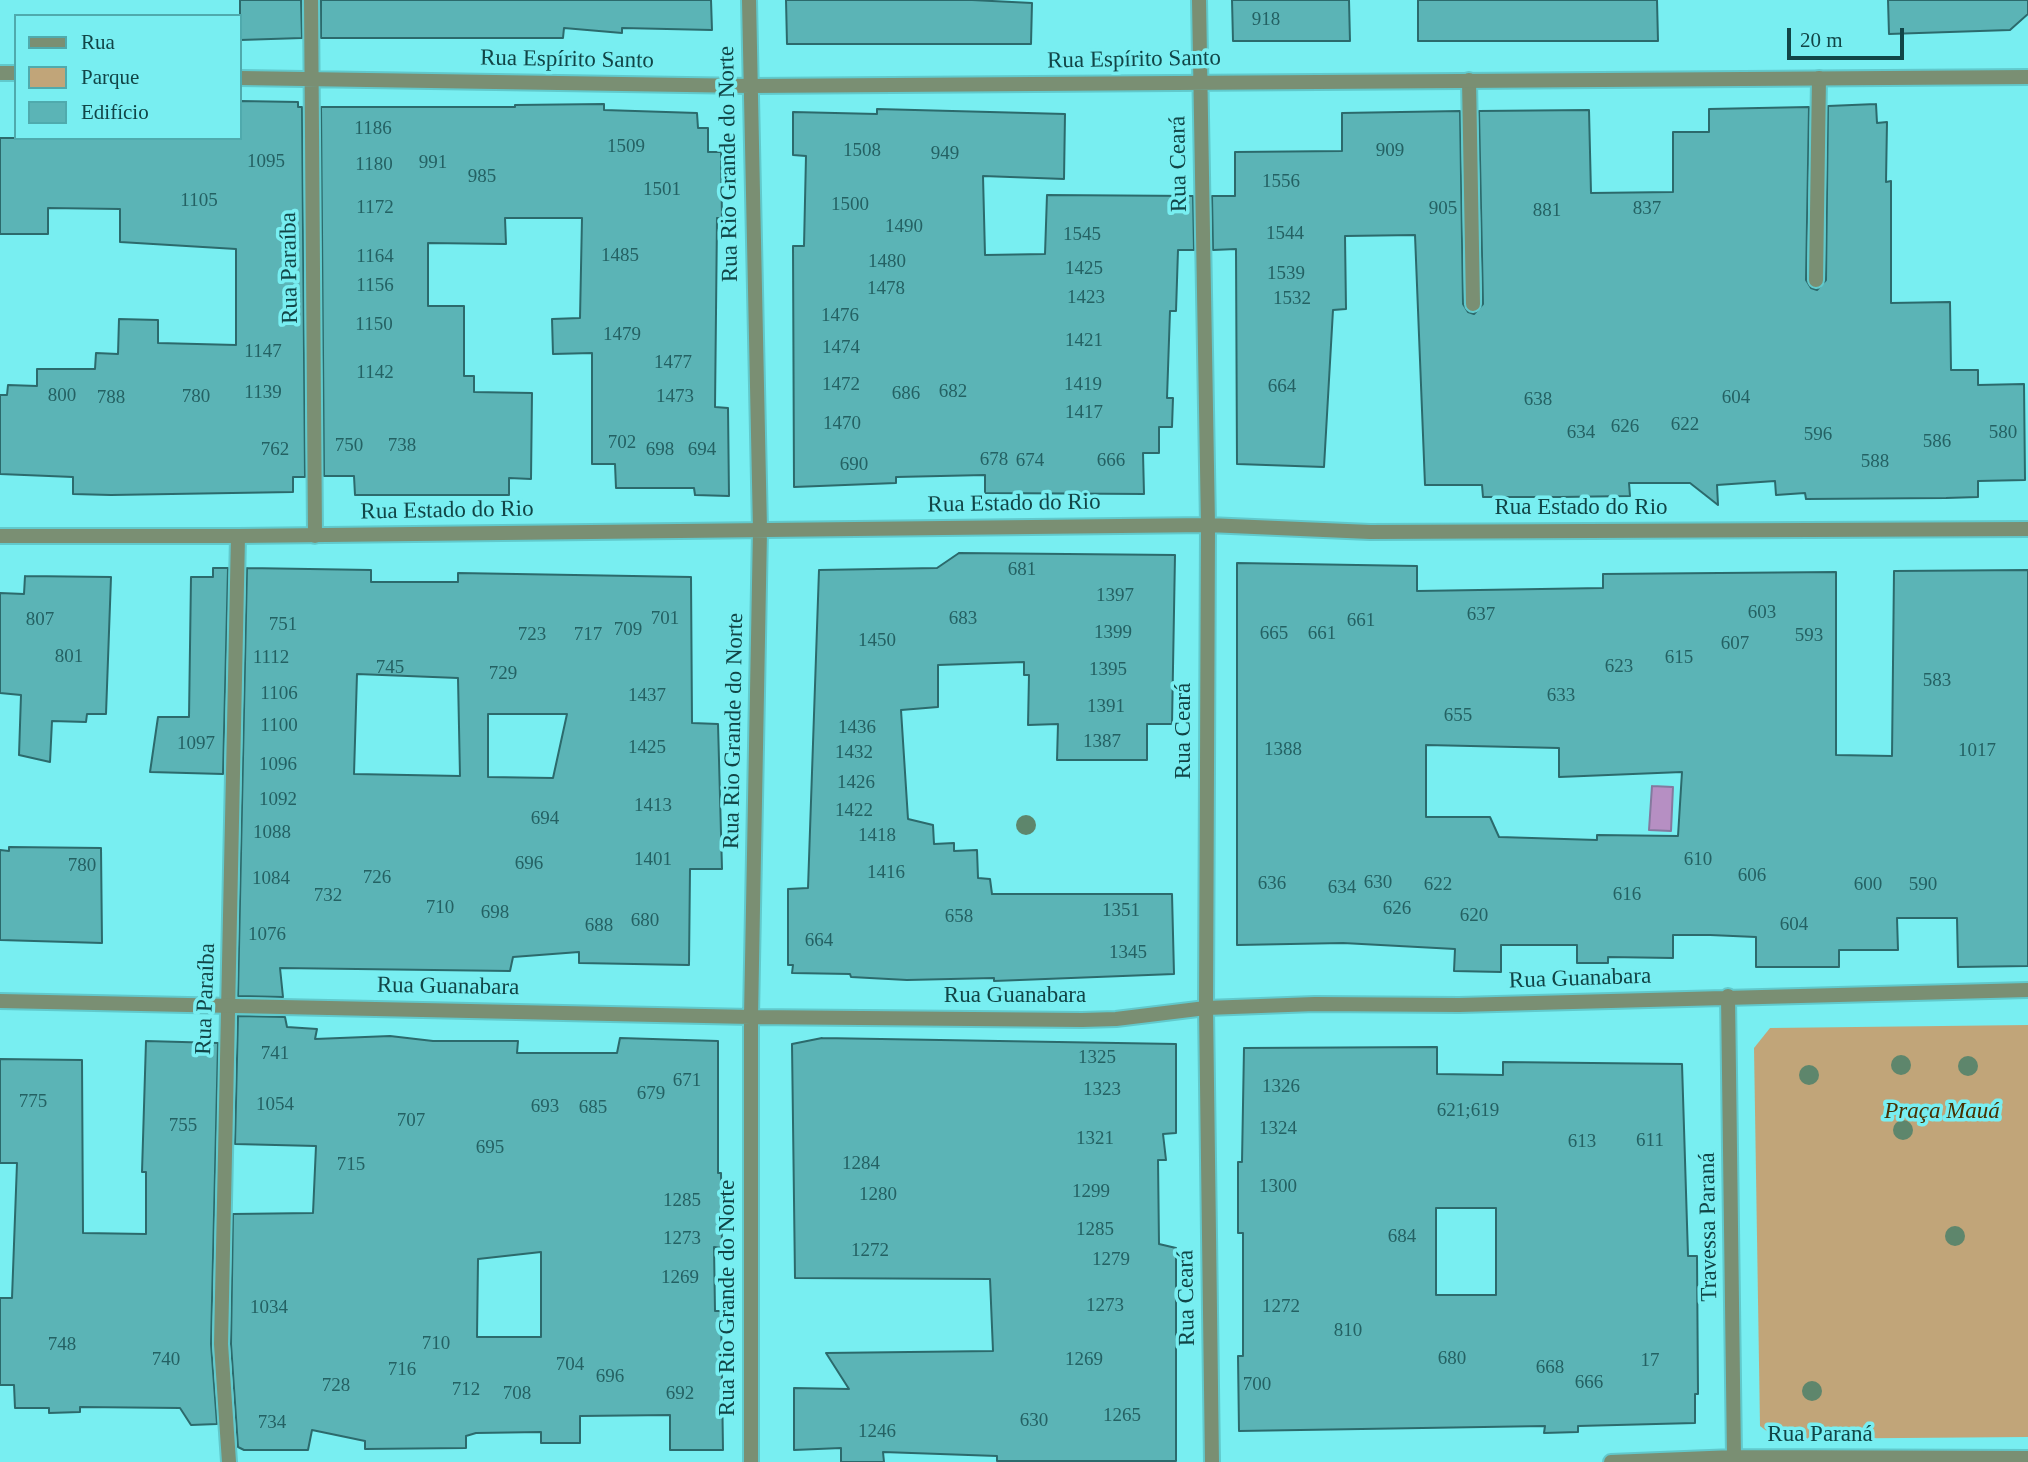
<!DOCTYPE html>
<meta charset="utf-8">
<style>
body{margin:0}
#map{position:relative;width:2028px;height:1462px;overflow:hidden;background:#78eef1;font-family:Georgia,serif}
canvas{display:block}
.legend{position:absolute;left:14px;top:14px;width:228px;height:126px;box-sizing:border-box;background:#78eef1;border:2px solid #4faaad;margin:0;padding:9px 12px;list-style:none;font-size:21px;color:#114547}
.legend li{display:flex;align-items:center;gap:14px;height:35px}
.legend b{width:35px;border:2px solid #4faaad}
.scale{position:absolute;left:1787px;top:28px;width:117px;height:32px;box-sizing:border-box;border:4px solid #114547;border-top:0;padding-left:9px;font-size:21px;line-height:24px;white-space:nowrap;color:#114547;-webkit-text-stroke:5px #78eef1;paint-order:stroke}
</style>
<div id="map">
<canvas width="2028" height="1462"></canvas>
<ul class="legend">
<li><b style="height:9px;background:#7a8f73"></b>Rua</li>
<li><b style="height:19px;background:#c1a579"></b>Parque</li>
<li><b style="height:19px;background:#5bb4b6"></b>Edifício</li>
</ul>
<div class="scale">20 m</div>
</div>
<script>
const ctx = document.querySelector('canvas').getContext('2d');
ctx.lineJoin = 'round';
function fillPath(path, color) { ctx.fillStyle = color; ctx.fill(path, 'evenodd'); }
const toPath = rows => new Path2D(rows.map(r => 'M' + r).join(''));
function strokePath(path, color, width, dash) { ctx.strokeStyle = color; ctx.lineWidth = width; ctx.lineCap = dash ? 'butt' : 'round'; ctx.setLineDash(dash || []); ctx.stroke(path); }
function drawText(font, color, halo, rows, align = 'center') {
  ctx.font = font + ' Georgia,serif'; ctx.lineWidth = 7; ctx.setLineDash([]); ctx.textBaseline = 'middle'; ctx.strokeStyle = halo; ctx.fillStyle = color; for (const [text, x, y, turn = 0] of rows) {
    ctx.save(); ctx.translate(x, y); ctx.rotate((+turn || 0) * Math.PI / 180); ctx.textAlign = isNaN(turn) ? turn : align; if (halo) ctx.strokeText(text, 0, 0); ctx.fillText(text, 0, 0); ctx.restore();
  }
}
const green = toPath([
 [2028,1025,2028,1437,1777,1439,1760,1426,1754,1048,1770,1028]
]);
const water = toPath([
 [1652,786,1673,787,1671,831,1649,830,1652,786]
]);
const building = toPath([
 [240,0,301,0,302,38,240,40,240,0],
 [321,0,711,0,712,30,622,28,622,33,564,28,563,38,321,38,321,0],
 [786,0,972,0,1032,3,1031,44,787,44,786,0],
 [1232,0,1349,0,1350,41,1233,41,1232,0],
 [1418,0,1657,0,1658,41,1418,41,1418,0],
 [1888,0,2028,0,2028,14,2010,30,1889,34,1888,0],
 [240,101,298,102,298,107,302,107,305,477,293,477,293,492,111,495,73,494,73,477,0,474,0,395,7,395,8,385,37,386,37,369,95,369,96,353,118,354,119,319,158,320,158,343,236,345,236,249,120,242,120,209,48,208,48,234,0,234,0,138,240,138,240,101],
 [604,104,604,110,697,113,698,128,708,128,708,152,721,152,722,218,717,218,715,407,728,408,729,496,695,495,694,488,616,488,615,464,592,464,592,353,553,354,552,319,580,318,582,218,505,218,506,244,428,243,428,306,464,306,464,376,474,376,474,392,532,393,531,479,509,478,509,495,355,495,354,476,324,476,321,107,515,107,515,105,604,104],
 [1876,104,1877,123,1887,122,1886,182,1891,181,1891,303,1950,302,1951,370,1978,370,1978,385,2024,384,2025,480,1978,481,1978,497,1946,498,1806,499,1805,493,1776,495,1775,481,1717,485,1718,505,1690,483,1629,483,1630,496,1560,497,1483,497,1482,485,1425,485,1415,235,1345,236,1346,309,1333,310,1324,467,1237,464,1236,249,1213,250,1212,196,1235,196,1235,152,1342,151,1342,113,1460,111,1463,304,1468,312,1474,314,1483,304,1479,111,1589,110,1591,193,1673,192,1673,132,1709,132,1709,109,1809,107,1806,280,1811,288,1817,290,1826,280,1828,106,1876,104],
 [877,109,1065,114,1064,179,983,176,985,255,1045,254,1047,195,1193,196,1194,250,1178,250,1176,311,1170,311,1167,398,1173,398,1172,427,1159,427,1159,453,1143,453,1144,494,985,493,985,475,896,477,896,483,794,487,793,246,804,246,806,156,793,155,793,112,877,114,877,109],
 [959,553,1175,555,1172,724,1147,724,1147,760,1057,760,1058,724,1028,725,1029,675,1024,675,1024,662,938,665,938,707,901,710,908,819,933,825,934,844,954,843,954,851,977,850,978,878,990,879,992,894,1172,894,1174,974,994,981,994,978,907,980,851,977,850,974,792,973,793,965,788,965,788,889,808,888,819,570,937,568,959,553],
 [1237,563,1417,566,1417,591,1603,588,1603,574,1836,572,1836,755,1892,756,1894,571,2028,570,2028,966,1958,967,1957,918,1897,918,1898,950,1839,950,1839,967,1756,967,1756,937,1710,935,1673,935,1673,958,1608,957,1608,963,1577,963,1577,945,1501,945,1501,972,1454,971,1455,949,1343,943,1237,945,1237,563],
 [1426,745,1559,748,1559,777,1682,772,1678,836,1597,835,1597,840,1499,837,1490,817,1426,817,1426,745],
 [213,568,228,568,223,774,150,772,158,717,189,717,191,577,213,577,213,568],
 [247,568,371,570,371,582,458,582,458,573,691,577,692,723,718,724,722,869,690,869,689,965,579,963,579,952,513,957,510,971,280,968,283,997,238,996,247,568],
 [357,674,458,678,460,776,354,774,357,674],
 [488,714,567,714,553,778,488,777,488,714],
 [25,576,111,577,106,714,87,714,86,722,52,721,50,762,19,755,21,695,0,693,0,593,24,594,25,576],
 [9,847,101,848,102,943,0,940,0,850,9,851,9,847],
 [238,1016,285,1017,287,1027,317,1029,315,1039,390,1036,433,1041,518,1041,517,1053,617,1053,620,1038,718,1041,718,1173,721,1173,722,1248,714,1247,715,1311,721,1311,723,1450,670,1450,670,1415,580,1416,580,1443,541,1443,541,1432,476,1433,466,1436,466,1448,365,1449,365,1441,312,1430,308,1450,244,1450,238,1447,231,1344,233,1214,313,1213,316,1146,235,1144,238,1016],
 [541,1252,541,1337,477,1337,478,1259,541,1252],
 [822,1038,1176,1044,1176,1133,1163,1134,1166,1160,1158,1160,1159,1244,1176,1248,1176,1461,997,1461,997,1456,883,1452,884,1462,841,1462,841,1448,794,1450,794,1388,849,1389,826,1353,993,1351,990,1279,795,1278,792,1044,822,1038],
 [146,1041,218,1043,211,1344,217,1424,191,1425,180,1408,80,1407,80,1412,49,1413,49,1408,15,1408,14,1385,0,1385,0,1298,12,1298,17,1163,0,1163,0,1059,82,1060,83,1233,146,1234,146,1172,142,1172,146,1041],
 [1437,1047,1437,1074,1503,1075,1503,1062,1682,1064,1688,1256,1697,1256,1698,1394,1695,1394,1695,1423,1578,1426,1578,1432,1544,1433,1545,1426,1239,1431,1238,1356,1243,1356,1243,1233,1238,1233,1238,1162,1242,1162,1244,1048,1437,1047],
 [1436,1208,1496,1208,1496,1295,1436,1295,1436,1208]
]);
const lane = toPath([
 [1469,80,1473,304],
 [1816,280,1819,78],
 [229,1462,221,1344,238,536]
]);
const street = toPath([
 [311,0,315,536],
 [749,0,760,530,751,1017,751,1462],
 [1199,0,1208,525,1206,1008,1212,1462],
 [0,73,16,73],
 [240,78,750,86,2028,77],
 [0,536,238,536,1208,525,1370,532,2028,529],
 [1728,996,1734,1457],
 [0,1001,751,1017,1082,1020,1116,1019,1206,1008,1315,1004,1459,1005,2028,990],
 [1611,1462,1734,1457,2028,1458]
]);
const trees = [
 [1026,825],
 [1901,1065],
 [1968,1066],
 [1809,1075],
 [1903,1130],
 [1955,1236],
 [1812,1391]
];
const numberNames = [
 ["918",1266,20],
 ["1186",373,129],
 ["1509",626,147],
 ["1508",862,151],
 ["909",1390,151],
 ["949",945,154],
 ["1095",266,162],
 ["991",433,163],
 ["1180",374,165],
 ["985",482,177],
 ["1556",1281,182],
 ["1501",662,190],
 ["1105",199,201],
 ["1500",850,205],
 ["1172",375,208],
 ["905",1443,209],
 ["837",1647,209],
 ["881",1547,211],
 ["1490",904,227],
 ["1544",1285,234],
 ["1545",1082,235],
 ["1485",620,256],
 ["1164",375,257],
 ["1480",887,262],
 ["1425",1084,269],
 ["1539",1286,274],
 ["1156",375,286],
 ["1478",886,289],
 ["1423",1086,298],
 ["1532",1292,299],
 ["1476",840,316],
 ["1150",374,325],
 ["1479",622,335],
 ["1421",1084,341],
 ["1474",841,348],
 ["1147",263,352],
 ["1477",673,363],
 ["1142",375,373],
 ["1472",841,385],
 ["1419",1083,385],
 ["664",1282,387],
 ["682",953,392],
 ["1139",263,393],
 ["686",906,394],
 ["800",62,396],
 ["780",196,397],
 ["1473",675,397],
 ["788",111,398],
 ["604",1736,398],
 ["638",1538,400],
 ["1417",1084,413],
 ["1470",842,424],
 ["622",1685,425],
 ["626",1625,427],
 ["634",1581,433],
 ["580",2003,433],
 ["596",1818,435],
 ["586",1937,442],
 ["702",622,443],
 ["750",349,446],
 ["738",402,446],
 ["762",275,450],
 ["698",660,450],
 ["694",702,450],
 ["678",994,460],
 ["674",1030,461],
 ["666",1111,461],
 ["588",1875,462],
 ["690",854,465],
 ["681",1022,570],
 ["1397",1115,596],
 ["603",1762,613],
 ["637",1481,615],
 ["701",665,619],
 ["683",963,619],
 ["807",40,620],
 ["661",1361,621],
 ["751",283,625],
 ["709",628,630],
 ["1399",1113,633],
 ["665",1274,634],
 ["661",1322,634],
 ["723",532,635],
 ["717",588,635],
 ["593",1809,636],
 ["1450",877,641],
 ["607",1735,644],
 ["801",69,657],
 ["1112",271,658],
 ["615",1679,658],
 ["623",1619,667],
 ["745",390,668],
 ["1395",1108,670],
 ["729",503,674],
 ["583",1937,681],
 ["1106",279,694],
 ["1437",647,696],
 ["633",1561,696],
 ["1391",1106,707],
 ["655",1458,716],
 ["1100",279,726],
 ["1436",857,728],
 ["1387",1102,742],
 ["1097",196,744],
 ["1425",647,748],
 ["1388",1283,750],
 ["1017",1977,751],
 ["1432",854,753],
 ["1096",278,765],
 ["1426",856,783],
 ["1092",278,800],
 ["1413",653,806],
 ["1422",854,811],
 ["694",545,819],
 ["1088",272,833],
 ["1418",877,836],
 ["1401",653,860],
 ["610",1698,860],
 ["696",529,864],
 ["780",82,866],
 ["1416",886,873],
 ["606",1752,876],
 ["726",377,878],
 ["1084",271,879],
 ["630",1378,883],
 ["636",1272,884],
 ["622",1438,885],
 ["600",1868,885],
 ["590",1923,885],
 ["634",1342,888],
 ["616",1627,895],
 ["732",328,896],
 ["710",440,908],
 ["626",1397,909],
 ["1351",1121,911],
 ["698",495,913],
 ["620",1474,916],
 ["658",959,917],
 ["680",645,921],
 ["604",1794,925],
 ["688",599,926],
 ["1076",267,935],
 ["664",819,941],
 ["1345",1128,953],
 ["741",275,1054],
 ["1325",1097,1058],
 ["671",687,1081],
 ["1326",1281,1087],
 ["1323",1102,1090],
 ["679",651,1094],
 ["775",33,1102],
 ["1054",275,1105],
 ["693",545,1107],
 ["685",593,1108],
 ["621;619",1468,1111],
 ["707",411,1121],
 ["755",183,1126],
 ["1324",1278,1129],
 ["1321",1095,1139],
 ["611",1650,1141],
 ["613",1582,1142],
 ["695",490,1148],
 ["1284",861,1164],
 ["715",351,1165],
 ["1300",1278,1187],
 ["1299",1091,1192],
 ["1280",878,1195],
 ["1285",682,1201],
 ["1285",1095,1230],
 ["684",1402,1237],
 ["1273",682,1239],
 ["1272",870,1251],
 ["1279",1111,1260],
 ["1269",680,1278],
 ["1273",1105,1306],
 ["1272",1281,1307],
 ["1034",269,1308],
 ["810",1348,1331],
 ["710",436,1344],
 ["748",62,1345],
 ["680",1452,1359],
 ["740",166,1360],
 ["1269",1084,1360],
 ["17",1650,1361],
 ["704",570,1365],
 ["668",1550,1368],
 ["716",402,1370],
 ["696",610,1377],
 ["666",1589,1383],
 ["700",1257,1385],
 ["728",336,1386],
 ["712",466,1390],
 ["708",517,1394],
 ["692",680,1394],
 ["1265",1122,1416],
 ["630",1034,1421],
 ["734",272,1423],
 ["1246",877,1432]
];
const streetNames = [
 ["Rua Espírito Santo",567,60,1],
 ["Rua Espírito Santo",1134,60,-1],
 ["Rua Rio Grande do Norte",729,164,-91],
 ["Rua Ceará",1179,164,-91],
 ["Rua Paraíba",290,268,-91],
 ["Rua Estado do Rio",1014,504,-1],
 ["Rua Estado do Rio",1581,508],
 ["Rua Estado do Rio",447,511,-1],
 ["Rua Rio Grande do Norte",734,731,-89],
 ["Rua Ceará",1184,731,-90],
 ["Rua Guanabara",1580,979,-2],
 ["Rua Guanabara",448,987,1],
 ["Rua Guanabara",1015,996],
 ["Rua Paraíba",206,999,-88],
 ["Travessa Paraná",1709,1227,-91],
 ["Rua Rio Grande do Norte",728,1298,-90],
 ["Rua Ceará",1187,1298,-91],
 ["Rua Paraná",1820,1435]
];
const parkNames = [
 ["Praça Mauá",1942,1112]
];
fillPath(green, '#c1a579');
fillPath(water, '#b68fc3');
strokePath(water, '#84799e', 2);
fillPath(building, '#5bb4b6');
strokePath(building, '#2c6a6c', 2);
strokePath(lane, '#61c9cc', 18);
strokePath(street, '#61c9cc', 18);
strokePath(lane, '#7a8f73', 14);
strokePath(street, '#7a8f73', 14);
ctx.fillStyle = '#5e866c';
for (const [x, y] of trees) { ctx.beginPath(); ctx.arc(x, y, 10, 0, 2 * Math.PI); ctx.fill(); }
drawText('19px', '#246163', null, numberNames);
drawText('23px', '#114547', '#78eef1', streetNames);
drawText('italic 23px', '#493000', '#78eef1', parkNames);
</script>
